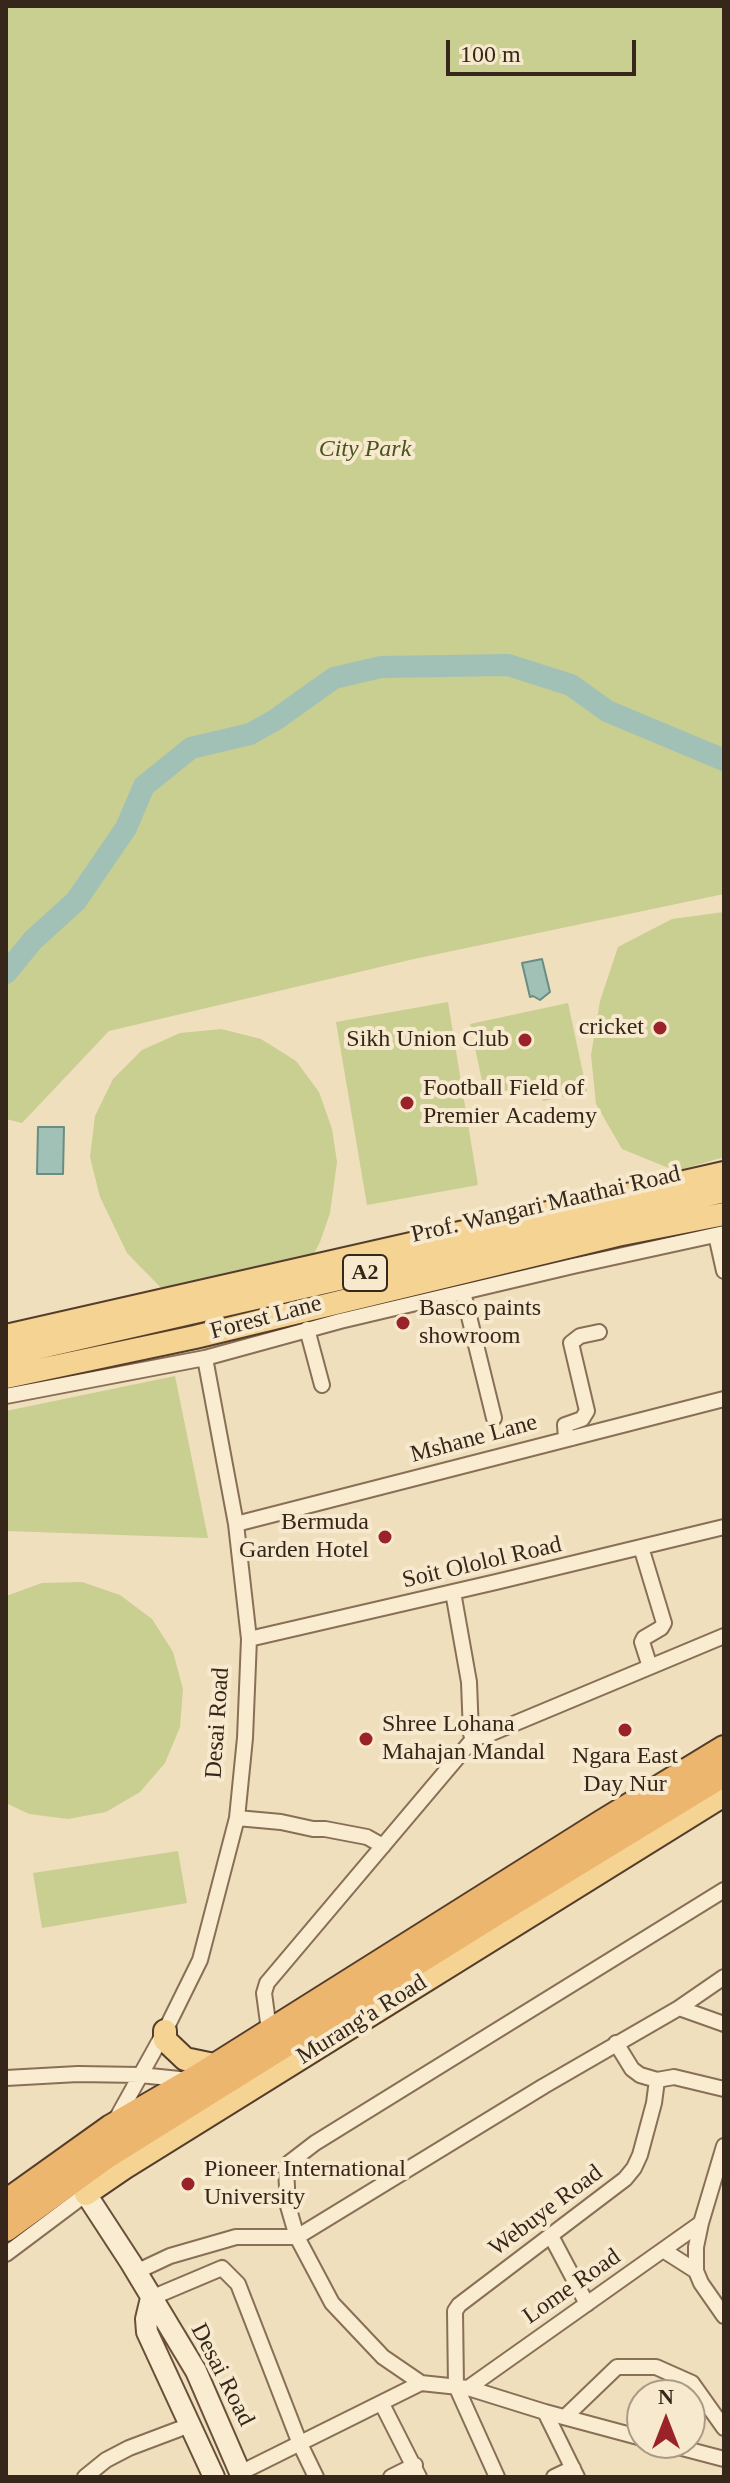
<!DOCTYPE html>
<style>
body{margin:0}
#map{position:relative;width:730px;height:2483px;overflow:hidden;background:#efdfbd;font-family:Georgia,serif}
canvas{display:block}
.frame{position:absolute;inset:0;border:8px solid #37271b;pointer-events:none}
.north{position:absolute;left:626px;top:2379px;width:80px;height:80px;box-sizing:border-box;background:#f7e9cd;border:2px solid #aa9b86;border-radius:50%;rotate:0deg;font-size:22px;font-weight:700;line-height:32px;text-align:center;color:#37271b}
.north::after{content:'';display:block;margin:auto;width:28px;height:36px;background:#992329;clip-path:polygon(50% 0,100% 100%,50% 72%,0 100%)}
.scale{position:absolute;left:446px;top:40px;width:190px;height:36px;box-sizing:border-box;border:4px solid #37271b;border-top:0;padding-left:10px;font-size:24px;line-height:28px;white-space:nowrap;color:#37271b;-webkit-text-stroke:6px #f7e9cd;paint-order:stroke}
</style>
<div id="map">
<canvas width="730" height="2483"></canvas>
<div class="frame"></div>
<div class="north">N</div>
<div class="scale">100 m</div>
</div>
<script>
const ctx = document.querySelector('canvas').getContext('2d');
ctx.lineJoin = 'round';
function fillPath(path, color) { ctx.fillStyle = color; ctx.fill(path, 'evenodd'); }
const toPath = rows => new Path2D(rows.map(r => 'M' + r).join(''));
function strokePath(path, color, width, dash) { ctx.strokeStyle = color; ctx.lineWidth = width; ctx.lineCap = dash ? 'butt' : 'round'; ctx.setLineDash(dash || []); ctx.stroke(path); }
function drawText(font, color, halo, rows, align = 'center') {
  ctx.font = font + ' Georgia,serif'; ctx.lineWidth = 8; ctx.setLineDash([]); ctx.textBaseline = 'middle'; ctx.strokeStyle = halo; ctx.fillStyle = color; for (const [text, x, y, turn = 0] of rows) {
    ctx.save(); ctx.translate(x, y); ctx.rotate((+turn || 0) * Math.PI / 180); ctx.textAlign = isNaN(turn) ? turn : align; if (halo) ctx.strokeText(text, 0, 0); ctx.fillText(text, 0, 0); ctx.restore();
  }
}
const green = toPath([
 [6,6,724,6,724,894,414,959,109,1031,22,1123,6,1119],
 [724,912,724,1157,676,1171,622,1149,596,1104,591,1055,600,1001,618,947,672,919],
 [448,1002,478,1185,367,1205,336,1022],
 [568,1003,587,1092,543,1101,539,1084,485,1095,470,1024],
 [221,1029,261,1039,296,1061,319,1092,332,1129,337,1162,330,1213,320,1242,311,1259,164,1291,127,1253,100,1197,90,1157,95,1116,113,1079,142,1050,180,1033],
 [175,1376,208,1538,6,1531,6,1411],
 [82,1582,120,1595,152,1619,173,1652,183,1689,180,1727,165,1763,140,1792,106,1812,68,1819,29,1814,6,1803,6,1596,42,1583],
 [178,1851,187,1903,42,1928,33,1873]
]);
const water = toPath([
 [542,959,550,992,540,1000,533,996,530,997,522,963,542,959],
 [38,1127,64,1127,63,1174,37,1174,38,1127]
]);
const river = toPath([
 [6,973,33,940,76,901,126,828,144,786,191,748,250,734,275,720,334,678,381,667,508,665,571,685,607,711,724,760]
]);
const minor = toPath([
 [716,1235,724,1271],
 [463,1292,494,1418],
 [307,1329,322,1385],
 [6,1396,205,1358,340,1321,573,1266,724,1233],
 [566,1438,565,1425,582,1419,587,1411,571,1343,580,1336,599,1332],
 [236,1524,724,1399],
 [641,1547,664,1623,661,1628,644,1638,642,1642,650,1667],
 [453,1592,469,1682,471,1734,474,1738,487,1735,724,1636],
 [249,1639,496,1582,724,1527],
 [237,1818,281,1822,313,1829,325,1829,367,1837,383,1846],
 [679,2008,724,1977],
 [269,2030,264,1993,267,1983,474,1738],
 [616,2043,632,2069,640,2075,657,2080,674,2077,724,2089],
 [6,2078,78,2074,140,2075,189,2080],
 [114,2123,165,2031,200,1960,237,1818,245,1738,249,1639,236,1524,205,1358],
 [724,2146,701,2223,696,2247,696,2271,701,2283,724,2316],
 [551,2236,587,2304],
 [663,2250,696,2271],
 [6,2254,86,2194],
 [136,2272,170,2256,236,2237,297,2237,544,2086,679,2008,724,2024],
 [151,2298,222,2268,238,2284,300,2444,316,2477],
 [468,2388,701,2223],
 [382,2404,419,2477],
 [545,2412,577,2477],
 [565,2417,617,2367,656,2367,692,2383,724,2428],
 [642,2438,545,2412,468,2388,421,2383,383,2357,332,2303,297,2237,288,2206,286,2169,289,2163,315,2143,724,1890],
 [663,2443,724,2459],
 [240,2473,421,2383],
 [85,2477,106,2460,129,2448,190,2425],
 [391,2477,415,2465],
 [497,2477,456,2386,455,2311,459,2305,625,2179,634,2168,640,2155,654,2103,657,2080],
 [554,2477,573,2468]
]);
const secondary = toPath([
 [86,2194,131,2263,196,2371,242,2477],
 [151,2298,146,2319,147,2332,214,2477]
]);
const primary = toPath([
 [6,1336,724,1173],
 [6,1355,724,1191],
 [6,1377,195,1337,617,1235,724,1214],
 [165,2031,165,2040,185,2059,214,2065],
 [86,2194,124,2168,724,1795]
]);
const trunk = toPath([
 [6,2202,111,2127,199,2076,601,1823,724,1748],
 [6,2229,107,2156,498,1912,724,1774]
]);
const markers = [
 [660,1028,8,"#992329"],
 [525,1040,8,"#992329"],
 [407,1103,8,"#992329"],
 [403,1323,8,"#992329"],
 [385,1537,8,"#992329"],
 [625,1730,8,"#992329"],
 [366,1739,8,"#992329"],
 [188,2184,8,"#992329"]
];
const shields = [
 [365,1273,44]
];
const shieldNames = [
 ["A2",365,1273]
];
const parkNames = [
 ["City Park",365,450]
];
const poiNames = [
 ["cricket",644,1028,"right"],
 ["Sikh Union Club",509,1040,"right"],
 ["Football Field of",423,1089],
 ["Premier Academy",423,1117],
 ["Basco paints",419,1309],
 ["showroom",419,1337],
 ["Bermuda",369,1523,"right"],
 ["Garden Hotel",369,1551,"right"],
 ["Shree Lohana",382,1725],
 ["Mahajan Mandal",382,1753],
 ["Ngara East",625,1757,"center"],
 ["Day Nur",625,1785,"center"],
 ["Pioneer International",204,2170],
 ["University",204,2198]
];
const streetNames = [
 ["Prof. Wangari Maathai Road",546,1205,-13],
 ["Forest Lane",266,1318,-15],
 ["Mshane Lane",474,1439,-15],
 ["Soit Ololol Road",482,1563,-13],
 ["Desai Road",218,1723,-86],
 ["Murang'a Road",362,2020,-32],
 ["Webuye Road",546,2211,-37],
 ["Lome Road",572,2287,-35],
 ["Desai Road",222,2375,63]
];
fillPath(green, '#c9ce91');
fillPath(water, '#a1c1b6');
strokePath(water, '#688e83', 2);
strokePath(river, '#a1c1b6', 22);
strokePath(minor, '#886f56', 18);
strokePath(secondary, '#6a5039', 24);
strokePath(primary, '#553d2b', 26);
strokePath(trunk, '#553d2b', 28);
strokePath(minor, '#faecd1', 14);
strokePath(secondary, '#faecd1', 20);
strokePath(primary, '#f5d392', 22);
strokePath(trunk, '#ecb66e', 24);
for (const [x, y, r, color] of markers) { const dot = new Path2D(); dot.arc(x, y, r, 0, 2 * Math.PI); ctx.fillStyle = color; ctx.fill(dot); strokePath(dot, '#f7e9cd', 3); }
for (const [x, y, w] of shields) { const box = new Path2D(); box.roundRect(x - w / 2, y - 18, w, 36, 6); ctx.fillStyle = '#f7e9cd'; ctx.fill(box); strokePath(box, '#37271b', 2); }
drawText('bold 22px', '#37271b', null, shieldNames);
drawText('italic 24px', '#495421', '#f7e9cd', parkNames);
drawText('24px', '#37271b', '#f7e9cd', poiNames, 'left');
drawText('24px', '#37271b', '#f7e9cd', streetNames);
</script>
